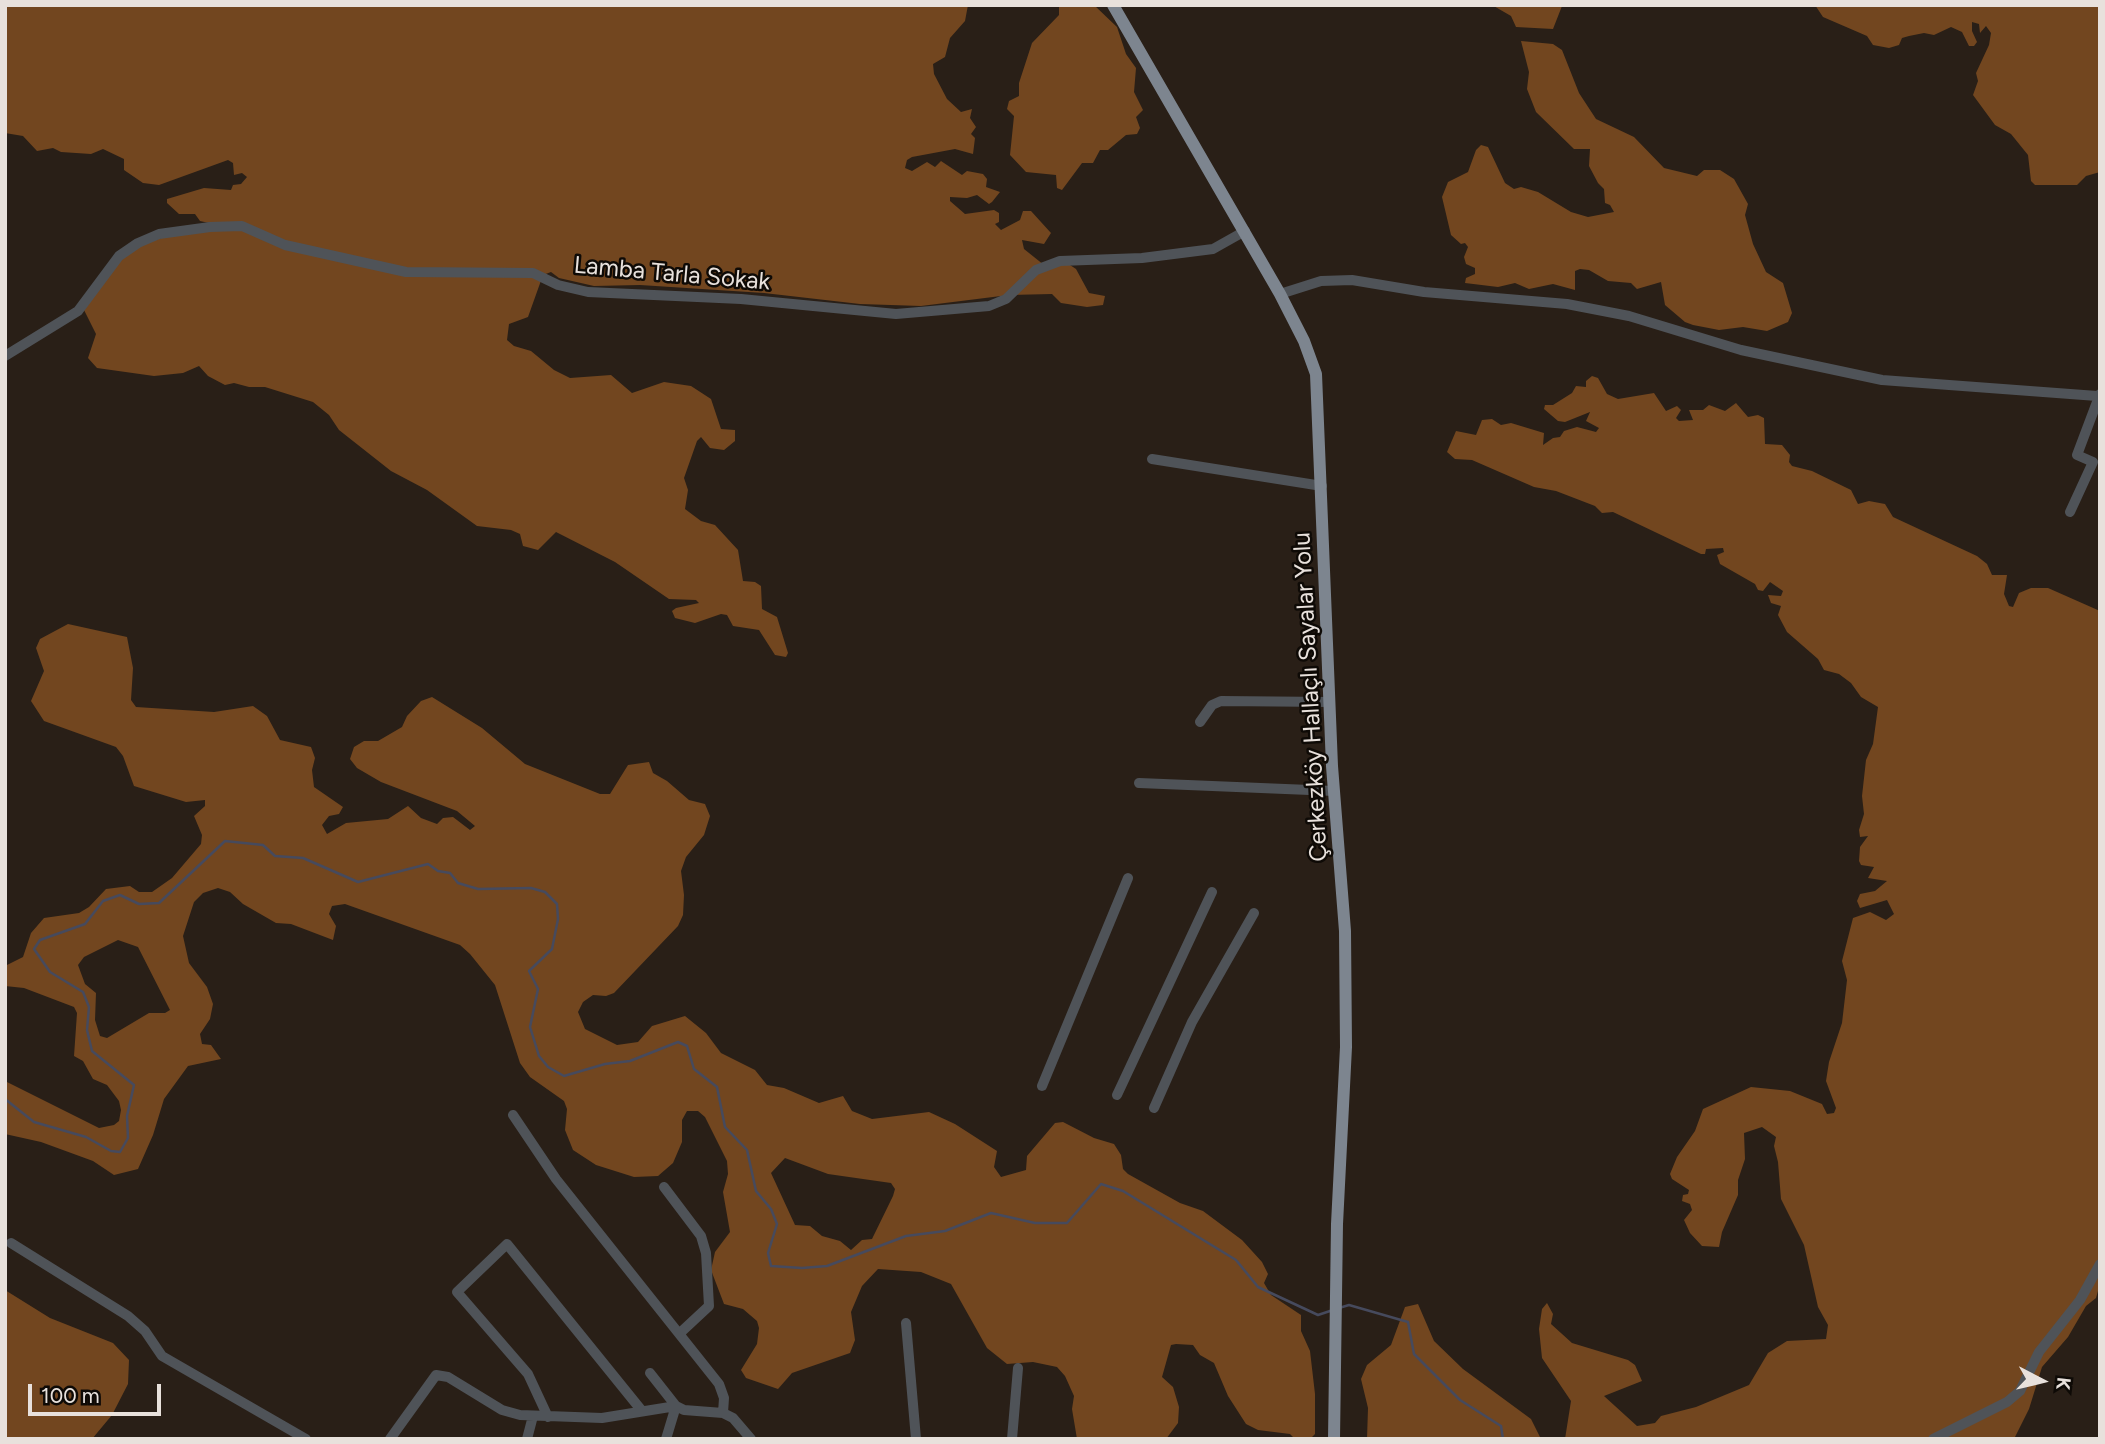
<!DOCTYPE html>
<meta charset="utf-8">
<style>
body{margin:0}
#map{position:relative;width:2105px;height:1444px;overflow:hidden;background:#291f17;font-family:Figtree,sans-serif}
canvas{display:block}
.frame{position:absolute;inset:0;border:7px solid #e8e1dc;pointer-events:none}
.north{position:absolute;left:2007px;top:1346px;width:70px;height:70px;-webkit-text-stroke:5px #0e0a06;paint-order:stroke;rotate:97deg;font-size:19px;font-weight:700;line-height:28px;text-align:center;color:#e8e1dc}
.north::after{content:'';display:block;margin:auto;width:24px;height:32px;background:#e8e1dc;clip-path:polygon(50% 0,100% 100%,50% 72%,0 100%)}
.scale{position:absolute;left:28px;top:1384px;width:133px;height:32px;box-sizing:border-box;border:4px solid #e8e1dc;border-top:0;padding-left:9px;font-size:21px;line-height:24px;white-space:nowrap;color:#e8e1dc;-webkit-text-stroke:5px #0e0a06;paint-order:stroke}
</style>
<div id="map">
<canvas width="2105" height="1444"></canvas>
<div class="frame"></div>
<div class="north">K</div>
<div class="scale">100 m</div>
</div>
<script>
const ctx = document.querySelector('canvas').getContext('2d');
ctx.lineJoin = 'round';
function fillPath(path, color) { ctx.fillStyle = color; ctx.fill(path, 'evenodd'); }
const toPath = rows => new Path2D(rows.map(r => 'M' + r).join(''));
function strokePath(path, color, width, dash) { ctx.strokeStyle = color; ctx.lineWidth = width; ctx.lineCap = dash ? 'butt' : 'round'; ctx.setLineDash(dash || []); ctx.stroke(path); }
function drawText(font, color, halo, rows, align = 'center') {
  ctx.font = font + ' Figtree,sans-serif'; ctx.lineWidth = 5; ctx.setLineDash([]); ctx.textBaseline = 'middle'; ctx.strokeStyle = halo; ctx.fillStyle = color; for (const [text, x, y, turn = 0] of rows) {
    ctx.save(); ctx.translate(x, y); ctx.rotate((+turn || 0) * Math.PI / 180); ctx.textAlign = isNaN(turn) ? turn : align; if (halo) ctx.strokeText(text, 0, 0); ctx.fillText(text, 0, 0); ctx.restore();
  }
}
const forest = toPath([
 [5,5,968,5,965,21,950,38,945,57,933,64,934,74,947,99,961,112,972,109,970,118,976,127,971,134,975,138,973,154,955,149,912,157,907,160,905,168,912,171,927,162,935,167,941,161,962,175,967,171,983,174,987,179,986,187,1000,192,992,202,989,204,977,195,967,198,950,197,950,201,965,214,994,210,999,213,999,222,995,224,1001,230,1020,220,1023,211,1031,211,1051,233,1044,244,1022,240,1024,249,1044,265,1070,265,1076,269,1089,293,1105,296,1103,305,1087,307,1061,303,1052,294,1009,295,921,306,860,304,764,293,640,285,594,286,559,278,551,272,543,275,528,317,509,324,507,340,514,346,531,351,554,370,570,378,611,375,632,393,664,382,691,386,711,399,721,429,735,430,735,441,724,450,710,448,701,437,697,441,684,478,688,490,685,509,701,521,715,525,738,550,743,581,755,582,761,586,762,609,777,617,788,653,786,657,775,655,759,630,733,626,727,615,721,614,695,623,675,618,672,611,676,608,699,603,696,600,669,599,615,562,556,532,538,550,523,546,520,534,511,530,477,526,427,490,391,471,339,430,329,415,313,402,265,387,249,387,234,383,225,385,208,376,199,366,183,373,154,376,97,368,88,358,96,334,84,310,121,258,139,245,209,223,200,221,195,214,179,214,167,203,167,199,204,188,231,190,233,185,241,184,247,177,242,173,234,175,233,163,228,160,159,185,143,183,124,170,124,159,103,149,91,154,61,152,53,148,37,151,23,136,5,133],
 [1059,5,1094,5,1117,27,1126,54,1136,68,1134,92,1143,110,1136,117,1140,128,1137,134,1126,135,1108,150,1100,150,1093,163,1082,163,1062,190,1057,188,1056,175,1026,172,1010,155,1014,116,1007,109,1009,101,1019,96,1019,83,1032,43,1059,15],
 [1492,5,1562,5,1562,6,1553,29,1516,27,1511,16],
 [1815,5,2100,5,2100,172,2086,176,2077,185,2035,185,2031,181,2028,155,2011,134,1995,125,1973,95,1978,81,1976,73,1989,45,1991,33,1986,26,1980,33,1979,24,1972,22,1972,31,1977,42,1974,46,1969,46,1962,32,1951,27,1934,35,1924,33,1909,36,1902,38,1899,45,1889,48,1873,45,1867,36,1823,17],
 [1521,41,1553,44,1562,50,1579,93,1596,119,1634,137,1664,168,1697,176,1704,170,1720,170,1734,179,1748,204,1745,215,1753,244,1766,272,1783,283,1792,313,1788,322,1767,331,1743,327,1719,330,1693,325,1685,322,1665,305,1661,282,1637,289,1631,283,1608,281,1589,270,1580,269,1575,271,1575,290,1553,284,1529,289,1515,283,1498,287,1465,283,1466,278,1475,274,1475,268,1466,264,1464,257,1468,247,1465,243,1461,244,1451,235,1442,197,1448,182,1468,172,1476,150,1481,145,1488,147,1505,183,1514,189,1521,187,1538,192,1571,212,1588,217,1614,212,1610,205,1605,203,1604,189,1598,183,1589,166,1590,149,1574,149,1536,112,1527,89,1529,72],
 [1592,376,1598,378,1607,394,1618,399,1654,393,1666,411,1677,406,1681,410,1676,418,1679,421,1693,420,1689,410,1703,410,1709,405,1725,411,1736,403,1748,417,1758,415,1764,418,1765,444,1782,445,1790,455,1789,462,1792,466,1812,471,1851,490,1858,504,1869,501,1885,504,1893,517,1977,556,1987,564,1992,575,2007,575,2004,594,2009,606,2013,607,2019,593,2031,588,2048,588,2100,611,2100,1284,2096,1298,2086,1306,2068,1337,2042,1367,2029,1409,2014,1439,1565,1439,1571,1401,1542,1358,1539,1329,1542,1309,1547,1303,1553,1314,1551,1324,1572,1343,1628,1360,1635,1365,1642,1381,1604,1396,1637,1426,1655,1423,1661,1416,1696,1407,1749,1385,1768,1353,1787,1341,1826,1339,1828,1325,1818,1307,1804,1245,1781,1199,1778,1162,1774,1146,1776,1137,1762,1127,1744,1133,1745,1159,1738,1180,1738,1195,1722,1232,1719,1247,1702,1246,1690,1233,1684,1220,1692,1210,1690,1204,1682,1201,1683,1195,1688,1194,1689,1190,1672,1179,1670,1174,1677,1157,1695,1131,1703,1109,1751,1087,1790,1091,1822,1104,1827,1114,1834,1113,1836,1108,1826,1081,1829,1062,1842,1023,1847,980,1842,961,1853,918,1870,912,1886,920,1894,914,1887,900,1860,908,1857,901,1860,894,1875,891,1887,881,1868,878,1874,867,1861,865,1859,861,1860,847,1868,836,1860,837,1859,830,1864,814,1862,796,1866,760,1873,744,1878,707,1861,697,1851,683,1839,674,1824,670,1818,659,1787,632,1778,615,1781,606,1771,603,1768,595,1781,596,1783,591,1770,582,1763,591,1758,590,1755,584,1720,564,1717,555,1724,552,1723,548,1706,549,1705,554,1701,554,1613,512,1602,513,1595,506,1556,491,1534,487,1472,460,1455,459,1447,452,1456,431,1476,435,1482,420,1492,419,1501,425,1511,423,1544,433,1543,445,1553,438,1560,437,1564,431,1577,427,1596,432,1599,428,1586,421,1590,412,1565,422,1558,421,1544,409,1545,405,1553,405,1572,393,1576,386,1586,387,1586,381],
 [68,624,127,637,133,668,131,700,136,707,214,712,253,706,267,716,280,740,311,747,315,758,312,770,314,787,343,807,339,814,329,816,322,825,327,834,346,823,388,819,408,806,421,818,437,824,443,818,453,817,470,830,475,826,457,811,381,782,357,768,350,759,354,747,364,741,378,741,402,727,407,716,421,701,432,697,482,728,525,764,600,794,610,794,628,765,649,762,653,773,667,781,689,800,705,804,710,816,704,835,686,857,681,871,684,895,683,915,678,926,614,993,606,996,593,995,583,1002,578,1012,585,1029,617,1045,638,1042,652,1026,685,1016,706,1033,721,1053,755,1070,767,1085,784,1088,819,1103,843,1096,852,1111,872,1119,929,1112,955,1124,997,1151,994,1167,1001,1177,1026,1170,1027,1156,1055,1123,1063,1122,1094,1138,1114,1144,1121,1155,1123,1169,1128,1174,1180,1203,1203,1211,1242,1240,1262,1262,1268,1274,1264,1283,1271,1295,1301,1315,1301,1331,1310,1351,1315,1394,1315,1434,1310,1439,1295,1439,1290,1434,1258,1430,1246,1424,1228,1396,1214,1363,1200,1355,1193,1345,1176,1344,1171,1345,1162,1377,1173,1387,1179,1407,1178,1423,1166,1439,1077,1439,1072,1409,1074,1396,1065,1376,1057,1367,1033,1362,1007,1364,987,1348,951,1284,921,1272,878,1269,862,1286,851,1312,855,1340,850,1353,792,1373,778,1389,746,1378,741,1370,757,1344,759,1328,757,1321,743,1309,724,1304,711,1270,715,1252,730,1232,723,1192,728,1174,727,1161,705,1117,698,1111,687,1111,682,1120,682,1142,673,1163,658,1176,634,1177,596,1165,573,1150,565,1130,567,1109,564,1101,530,1077,520,1063,495,985,470,954,460,945,345,904,332,906,329,914,336,926,333,940,291,924,276,923,243,904,230,892,218,888,203,893,194,902,183,936,189,963,207,987,213,1004,210,1019,200,1034,202,1044,211,1045,221,1059,188,1066,164,1099,153,1135,138,1169,114,1175,93,1161,41,1142,5,1134,5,1081,99,1128,114,1125,119,1121,121,1110,119,1101,107,1085,93,1079,83,1061,74,1056,77,1013,74,1007,24,988,5,986,5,966,23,957,31,933,44,918,79,913,89,907,106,889,130,886,139,892,152,892,172,878,201,844,202,835,194,816,205,806,205,800,186,802,134,786,123,756,116,747,44,721,31,701,44,671,36,648,40,639],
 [118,940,138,947,170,1010,165,1013,149,1013,107,1038,100,1036,95,1020,96,993,85,984,78,965,84,957],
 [785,1158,828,1174,891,1183,895,1189,893,1196,872,1239,862,1240,851,1250,840,1241,822,1236,810,1226,795,1225,771,1173],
 [5,1290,50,1318,113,1343,129,1360,128,1384,112,1415,92,1439,5,1439],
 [1418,1304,1434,1341,1463,1369,1531,1419,1541,1439,1367,1439,1368,1408,1361,1379,1367,1365,1391,1345,1405,1307]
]);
const stream = toPath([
 [5,1099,34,1122,86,1137,111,1151,120,1152,128,1138,127,1116,134,1085,92,1051,87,1030,89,1007,83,992,50,972,34,949,40,940,85,924,103,901,120,895,139,904,159,903,225,841,263,845,275,856,303,858,358,882,428,864,438,871,450,873,458,883,478,889,531,888,545,892,557,904,558,919,552,949,529,971,538,989,530,1027,539,1056,548,1067,564,1076,605,1064,630,1061,678,1042,687,1046,694,1069,717,1087,725,1127,747,1150,756,1191,771,1209,777,1224,768,1253,771,1266,802,1268,827,1266,906,1236,945,1231,991,1213,1035,1223,1067,1223,1101,1184,1123,1191,1236,1260,1258,1287,1318,1315,1333,1310],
 [1339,1308,1349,1305,1408,1322,1414,1354,1460,1400,1501,1426,1503,1439]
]);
const minor = toPath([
 [1280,294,1321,281,1352,280,1424,292,1567,304,1629,316,1741,350,1882,380,2097,396],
 [5,356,78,311,119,256,138,243,159,234,210,227,242,226,285,245,406,272,533,273,558,285,588,292,741,299,896,314,989,306,1006,299,1036,270,1060,261,1142,258,1213,249,1245,231],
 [1152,459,1322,486],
 [2070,512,2093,462,2077,455,2100,394],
 [1200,722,1212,705,1221,701,1330,702],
 [1139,783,1334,791],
 [1042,1086,1128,878],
 [1117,1095,1212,892],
 [1154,1108,1192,1022,1254,913],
 [513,1115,556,1179,719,1384,724,1398,723,1413],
 [664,1187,701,1236,706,1253,709,1306,680,1333],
 [11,1243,128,1316,145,1331,162,1356,306,1439],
 [906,1323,916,1439],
 [650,1373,676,1406,666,1439],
 [548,1417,528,1374,457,1292,507,1244,642,1411],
 [390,1439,436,1375,448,1377,502,1410,520,1415,602,1418,676,1406,684,1410,723,1413,733,1418,751,1439],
 [527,1439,533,1416],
 [1012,1439,1018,1368],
 [1933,1439,2007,1402,2020,1391,2039,1352,2080,1300,2100,1264]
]);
const major = toPath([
 [1113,5,1280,294,1304,341,1316,374,1332,766,1345,931,1346,1047,1337,1224,1334,1439]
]);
const streetNames = [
 ["Lamba Tarla Sokak",672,274,5],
 ["Çerkezköy Hallaçlı Sayalar Yolu",1311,697,-93]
];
fillPath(forest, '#72461f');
strokePath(stream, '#464a5d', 2.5);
strokePath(minor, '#4f5358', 10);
strokePath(major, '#7d858f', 12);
drawText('24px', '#e8e1dc', '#0e0a06', streetNames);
</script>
